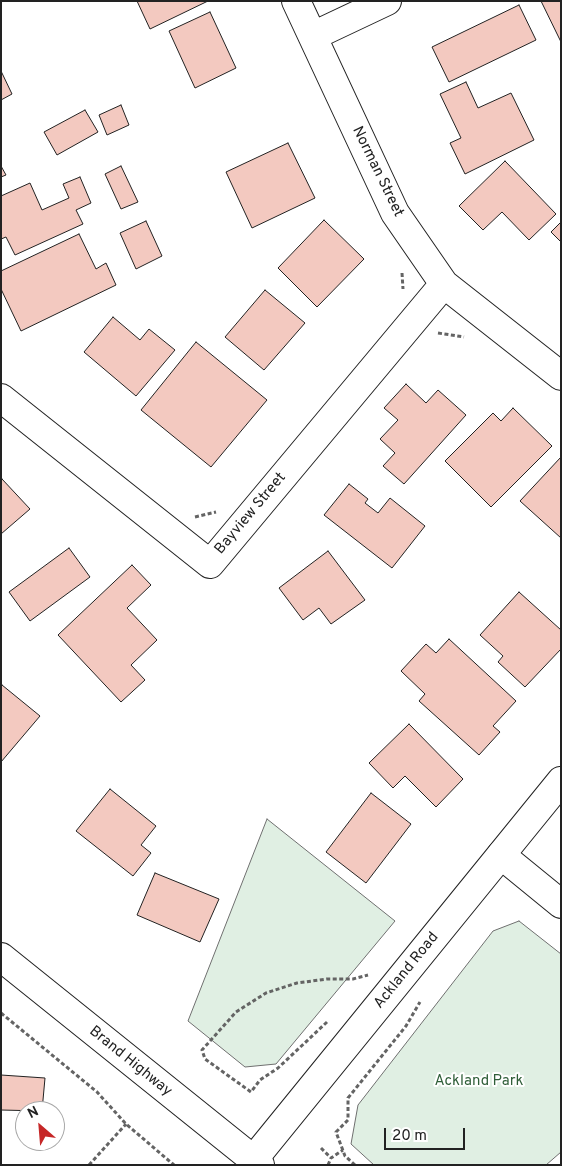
<!DOCTYPE html>
<style>
body{margin:0}
#map{position:relative;width:562px;height:1166px;overflow:hidden;background:#fff;font-family:Overpass,sans-serif}
canvas{display:block}
.frame{position:absolute;inset:0;border:2px solid #222;pointer-events:none}
.north{position:absolute;left:15px;top:1101px;width:50px;height:50px;box-sizing:border-box;background:#fff;border:1px solid #a7a7a7;border-radius:50%;rotate:333deg;font-size:14px;font-weight:700;line-height:20px;text-align:center;color:#222}
.north::after{content:'';display:block;margin:auto;width:18px;height:22px;background:#c62828;clip-path:polygon(50% 0,100% 100%,50% 72%,0 100%)}
.scale{position:absolute;left:384px;top:1128px;width:81px;height:22px;box-sizing:border-box;border:2px solid #222;border-top:0;padding-left:6px;font-size:15px;line-height:18px;white-space:nowrap;color:#222;-webkit-text-stroke:4px #fff;paint-order:stroke}
</style>
<div id="map">
<canvas width="562" height="1166"></canvas>
<div class="frame"></div>
<div class="north">N</div>
<div class="scale">20 m</div>
</div>
<script>
const ctx = document.querySelector('canvas').getContext('2d');
ctx.lineJoin = 'round';
function fillPath(path, color) { ctx.fillStyle = color; ctx.fill(path, 'evenodd'); }
const toPath = rows => new Path2D(rows.map(r => 'M' + r).join(''));
function strokePath(path, color, width, dash) { ctx.strokeStyle = color; ctx.lineWidth = width; ctx.lineCap = dash ? 'butt' : 'round'; ctx.setLineDash(dash || []); ctx.stroke(path); }
function drawText(font, color, halo, rows, align = 'center') {
  ctx.font = font + ' Overpass,sans-serif'; ctx.lineWidth = 4; ctx.setLineDash([]); ctx.textBaseline = 'middle'; ctx.strokeStyle = halo; ctx.fillStyle = color; for (const [text, x, y, turn = 0] of rows) {
    ctx.save(); ctx.translate(x, y); ctx.rotate((+turn || 0) * Math.PI / 180); ctx.textAlign = isNaN(turn) ? turn : align; if (halo) ctx.strokeText(text, 0, 0); ctx.fillText(text, 0, 0); ctx.restore();
  }
}
const green = toPath([
 [267,819,395,921,276,1064,245,1067,188,1021,267,819],
 [519,921,561,954,561,1152,546,1165,374,1165,351,1144,358,1105,493,931,519,921]
]);
const building = toPath([
 [137,1,208,1,150,29,137,1],
 [541,1,561,1,561,42,541,1],
 [519,5,536,40,449,82,432,47,519,5],
 [210,12,236,68,195,88,169,31,210,12],
 [1,71,12,94,1,100,1,71],
 [466,82,478,108,511,93,534,140,465,174,450,143,461,138,440,94,466,82],
 [121,105,129,125,107,135,99,115,121,105],
 [85,110,98,132,57,155,44,132,85,110],
 [288,143,315,198,252,228,226,172,288,143],
 [505,161,556,214,529,240,502,212,483,230,459,206,505,161],
 [1,166,6,175,1,177,1,166],
 [121,166,138,202,121,209,105,174,121,166],
 [80,177,91,203,76,210,83,224,15,255,6,237,1,239,1,196,30,183,42,210,69,198,63,184,80,177],
 [324,220,364,259,317,307,278,268,324,220],
 [146,221,162,256,136,269,120,233,146,221],
 [561,222,561,242,551,232,561,222],
 [79,234,96,269,106,263,116,285,21,331,1,289,1,271,79,234],
 [265,290,305,323,264,370,225,337,265,290],
 [113,317,140,340,149,329,175,350,136,396,84,352,113,317],
 [196,342,267,400,211,467,141,410,196,342],
 [406,384,426,403,438,390,466,415,404,484,383,466,395,453,380,439,398,420,384,408,406,384],
 [513,408,552,446,491,507,445,461,493,413,501,421,513,408],
 [561,457,561,538,520,501,561,457],
 [2,479,30,509,1,534,1,480,2,479],
 [349,484,368,499,365,503,378,513,390,498,425,526,392,568,324,515,349,484],
 [69,548,90,577,30,621,9,592,69,548],
 [328,551,365,600,331,624,319,608,303,620,279,588,328,551],
 [132,565,151,585,127,608,157,640,131,665,145,680,121,702,58,635,132,565],
 [519,592,561,630,561,649,525,687,498,662,503,656,480,635,519,592],
 [449,639,516,701,493,726,500,732,479,755,419,701,425,694,401,671,426,644,436,653,449,639],
 [2,685,40,716,1,762,1,686,2,685],
 [409,724,463,779,436,807,405,776,393,788,369,763,409,724],
 [110,789,156,826,141,845,151,853,133,876,76,831,110,789],
 [371,793,411,824,366,883,326,852,371,793],
 [155,873,219,899,200,942,137,915,155,873],
 [1,1075,45,1078,42,1111,1,1110,1,1075]
]);
const path = toPath([
 [402,273,403,289],
 [438,333,464,337],
 [195,517,216,512],
 [1,1013,97,1092,126,1124,174,1165],
 [327,1022,278,1068,260,1080,251,1092,205,1059,202,1050,236,1012,266,993,297,983,327,979,353,979,368,975],
 [321,1148,331,1158],
 [89,1165,126,1124],
 [328,1165,331,1158,343,1150],
 [355,1165,345,1156,336,1132,348,1120,348,1098,406,1026,420,1002]
]);
const minor = toPath([
 [296,1,395,213,444,284,561,376],
 [313,36,387,1],
 [1,398,210,564,444,284],
 [501,855,561,904]
]);
const major = toPath([
 [253,1160,561,781]
]);
const highway = toPath([
 [1,957,260,1165]
]);
const streetNames = [
 ["Norman Street",377,172,64],
 ["Bayview Street",251,514,-50],
 ["Ackland Road",407,971,-51],
 ["Brand Highway",130,1062,39]
];
const parkNames = [
 ["Ackland Park",479,1082]
];
fillPath(green, '#e0efe3');
strokePath(green, '#6f6f6f', 1);
fillPath(building, '#f3c9c0');
strokePath(building, '#222', 1);
strokePath(minor, '#222', 30);
strokePath(major, '#222', 30);
strokePath(highway, '#222', 30);
strokePath(path, '#646464', 3, [4, 2.5]);
strokePath(minor, '#fff', 28);
strokePath(major, '#fff', 28);
strokePath(highway, '#fff', 28);
drawText('15px', '#222', '#fff', streetNames);
drawText('15px', '#2f5e38', '#fff', parkNames);
</script>
